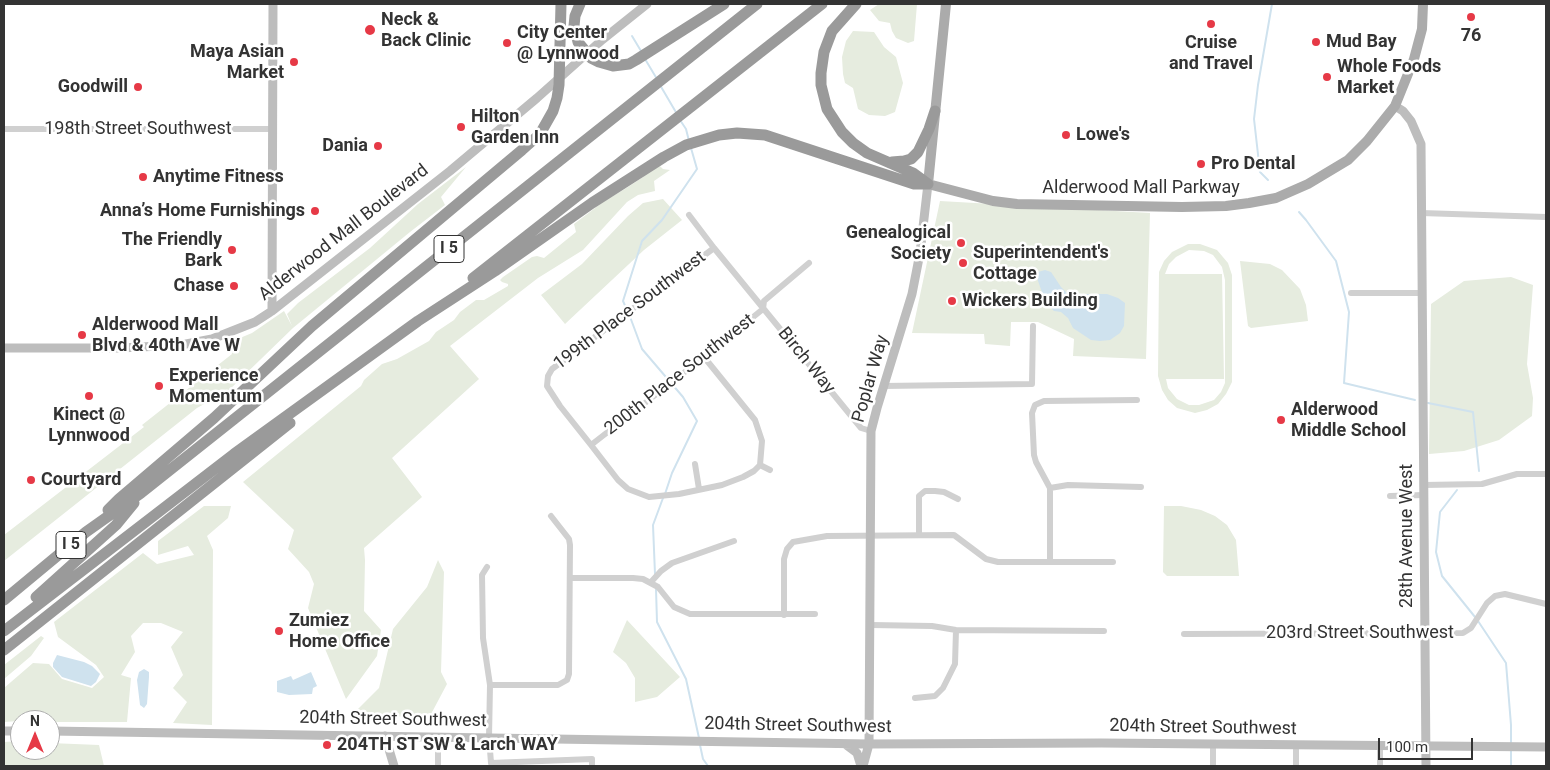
<!DOCTYPE html>
<meta charset="utf-8">
<style>
body{margin:0}
#map{position:relative;width:1550px;height:770px;overflow:hidden;background:#fff;font-family:Roboto,sans-serif}
canvas{display:block}
.frame{position:absolute;inset:0;border:5px solid #333;pointer-events:none}
.north{position:absolute;left:10px;top:710px;width:50px;height:50px;box-sizing:border-box;background:#fff;border:1px solid #adadad;border-radius:50%;rotate:0deg;font-size:14px;font-weight:700;line-height:20px;text-align:center;color:#333}
.north::after{content:'';display:block;margin:auto;width:18px;height:22px;background:#e63946;clip-path:polygon(50% 0,100% 100%,50% 72%,0 100%)}
.scale{position:absolute;left:1378px;top:738px;width:95px;height:22px;box-sizing:border-box;border:2px solid #333;border-top:0;padding-left:6px;font-size:15px;line-height:18px;white-space:nowrap;color:#333;-webkit-text-stroke:4px #fff;paint-order:stroke}
</style>
<div id="map">
<canvas width="1550" height="770"></canvas>
<div class="frame"></div>
<div class="north">N</div>
<div class="scale">100 m</div>
</div>
<script>
const ctx = document.querySelector('canvas').getContext('2d');
ctx.lineJoin = 'round';
function fillPath(path, color) { ctx.fillStyle = color; ctx.fill(path, 'evenodd'); }
const toPath = rows => new Path2D(rows.map(r => 'M' + r).join(''));
function strokePath(path, color, width, dash) { ctx.strokeStyle = color; ctx.lineWidth = width; ctx.lineCap = dash ? 'butt' : 'round'; ctx.setLineDash(dash || []); ctx.stroke(path); }
function drawText(font, color, halo, rows, align = 'center') {
  ctx.font = font + ' Roboto,sans-serif'; ctx.lineWidth = 5; ctx.setLineDash([]); ctx.textBaseline = 'middle'; ctx.strokeStyle = halo; ctx.fillStyle = color; for (const [text, x, y, turn = 0] of rows) {
    ctx.save(); ctx.translate(x, y); ctx.rotate((+turn || 0) * Math.PI / 180); ctx.textAlign = isNaN(turn) ? turn : align; if (halo) ctx.strokeText(text, 0, 0); ctx.fillText(text, 0, 0); ctx.restore();
  }
}
const green = toPath([
 [879,4,917,4,914,41,908,43,896,38,892,31,890,23,879,21,870,10],
 [853,31,874,32,884,47,896,57,903,83,895,112,885,116,869,115,858,109,853,88,845,83,843,74,842,57,846,41],
 [660,166,663,169,670,170,654,181,655,191,638,195,627,202,583,250,538,278,450,346,479,379,392,458,422,497,364,548,365,560,364,611,381,630,377,656,346,699,308,608,314,584,309,572,288,549,294,530,243,482,361,386,364,380,382,364,397,359,429,341,436,332,454,320,460,312,476,300,484,300,508,286,508,284,502,282,500,280,503,277,532,257,537,256,544,258,576,232,574,224,603,202,628,187,643,177,645,174],
 [466,167,441,197,445,205,410,232,293,328,228,391,197,408,4,561,4,535,144,427,142,425,232,354,228,343,252,333,284,311,292,326,287,314,298,303,370,248,418,204],
 [663,199,682,220,644,250,565,324,541,295,582,264,628,216,643,203],
 [940,201,1150,213,1146,359,1073,356,1074,339,1038,322,1011,322,1010,346,985,344,984,334,912,333],
 [1188,244,1200,244,1217,250,1228,263,1232,275,1232,382,1226,394,1218,404,1207,410,1195,413,1177,408,1168,400,1162,390,1158,376,1159,272,1164,261,1172,252],
 [1189,250,1204,251,1213,255,1222,267,1225,280,1225,383,1221,392,1214,400,1199,405,1189,405,1177,399,1168,388,1166,379,1224,379,1222,274,1165,274,1169,264,1176,257],
 [1240,261,1270,264,1282,270,1300,289,1306,305,1308,321,1251,328,1248,326],
 [1511,277,1533,285,1527,364,1533,398,1532,416,1499,440,1464,451,1429,454,1431,304,1464,281],
 [204,506,231,506,228,518,207,536,213,550,212,725,173,723,187,702,173,688,183,675,171,647,183,632,161,623,143,623,131,636,135,652,121,675,131,678,127,722,50,722,50,720,20,720,20,721,4,722,4,688,33,663,49,664,62,679,92,688,104,677,96,665,58,637,54,622,143,553,157,564,194,555,188,546,158,555,158,541],
 [1164,506,1181,506,1201,510,1215,516,1227,525,1236,540,1239,576,1167,576,1163,572],
 [438,560,444,572,441,672,447,684,430,716,350,717,379,688,393,629,427,587],
 [627,620,680,677,657,697,635,702,635,678,626,663,613,652],
 [41,636,44,638,31,656,4,679,4,665],
 [20,741,20,750,50,750,50,743,99,745,104,766,4,766,4,742]
]);
const water = toPath([
 [1045,270,1051,272,1061,287,1068,294,1107,294,1118,298,1125,303,1124,326,1120,333,1110,340,1100,341,1091,340,1073,328,1068,318,1061,312,1054,311,1048,305,1044,298,1037,278,1038,272],
 [57,655,84,662,92,666,100,674,96,682,91,686,62,677,53,667,53,663],
 [144,669,149,672,149,677,147,704,144,708,140,705,137,680,139,672],
 [311,672,317,686,313,688,312,694,289,695,277,692,277,681,291,676,293,680]
]);
const stream = toPath([
 [632,36,641,51],
 [645,59,657,79],
 [660,85,677,114],
 [680,120,686,129,689,141],
 [1268,180,1260,172,1254,119,1258,85,1272,4],
 [1299,212,1306,220,1336,261,1349,312,1344,383,1415,400],
 [627,310,623,301,642,241,662,220,697,169,691,148],
 [629,314,642,349,683,397,697,421,672,473,665,494],
 [1428,403,1473,412,1479,471],
 [1457,490,1440,512,1436,552,1442,576,1475,617],
 [655,574,653,525,663,498],
 [656,589,657,622,686,679,699,738],
 [1478,621,1506,663,1511,725,1511,745],
 [700,745,703,759,708,766],
 [1511,766,1511,749]
]);
const street = toPath([
 [4,129,272,129],
 [1421,213,1546,217],
 [689,215,714,248,861,428,871,431],
 [1351,293,1422,293],
 [704,357,755,420,762,441,760,465,754,471,743,477,722,485,679,494,649,497,628,489,618,480,591,445,560,406,547,386,548,376,552,369,714,248],
 [883,386,1032,384,1033,326],
 [591,445,704,357,763,309,764,301,809,263],
 [695,464,699,489],
 [760,465,770,470],
 [1424,485,1482,484,1517,474,1546,474],
 [1050,488,1068,485,1141,487],
 [1390,496,1424,495],
 [919,535,919,496,925,491,935,491,944,492,958,499],
 [1050,562,1050,488,1036,462,1034,455,1032,413,1035,405,1044,401,1137,400],
 [487,567,482,575,483,638,490,685,489,737,491,763,592,759,592,766],
 [570,578,633,578,643,579,658,587,674,607,690,614,815,614],
 [651,582,661,571,672,563,734,541],
 [784,615,784,559,787,549,793,542,827,536,954,535,986,559,998,562,1113,562],
 [871,625,932,626,956,630,1104,631],
 [1184,634,1463,633,1471,628,1487,603,1495,596,1505,594,1546,604],
 [490,685,558,685,567,680,569,674,570,545,569,539,551,516],
 [915,698,935,696,943,688,955,664,956,630],
 [1213,745,1213,766],
 [1296,746,1296,766],
 [1380,746,1380,766],
 [438,766,438,753]
]);
const secondary = toPath([
 [1395,106,1403,111,1411,121,1421,144,1426,766],
 [272,311,273,4],
 [4,348,120,348,181,345,212,339,255,322,272,311,450,171,537,98,602,40,647,4],
 [4,731,20,731],
 [50,731,869,744,1101,743,1546,747],
 [385,736,394,766],
 [845,744,857,753,861,766],
 [863,766,869,744,871,431,877,408,912,294,920,253,928,184]
]);
const primary = toPath([
 [946,4,928,184,993,201,1017,204,1182,207,1226,206,1249,203,1276,198,1308,184,1348,160,1367,141,1395,106,1414,59,1422,29,1423,4]
]);
const highway = toPath([
 [580,4,575,16,574,26,578,42,591,58,599,62,613,66,629,64,636,60,724,4],
 [856,4,832,31,824,52,821,73,821,85,827,109,842,132,853,143,867,153,913,173,928,184],
 [892,162,904,161,911,159,918,152,929,129,935,111],
 [473,278,822,4],
 [108,510,119,499,214,418,312,326,522,150,540,134,553,111,557,98,559,85,561,4],
 [36,597,116,525,134,503],
 [4,600,86,532,141,493,757,4],
 [4,631,234,454,418,321,495,271,592,203,664,157,686,145,719,135,737,133,765,135,914,184,928,184],
 [4,650,290,423]
]);
const markers = [
 [1471,17,5,"#e63946"],
 [1211,24,5,"#e63946"],
 [370,30,6,"#e63946"],
 [1316,42,5,"#e63946"],
 [507,43,5,"#e63946"],
 [294,62,5,"#e63946"],
 [1327,77,5,"#e63946"],
 [138,87,5,"#e63946"],
 [461,127,5,"#e63946"],
 [1066,135,5,"#e63946"],
 [378,146,5,"#e63946"],
 [1201,164,5,"#e63946"],
 [143,177,5,"#e63946"],
 [315,211,5,"#e63946"],
 [961,243,5,"#e63946"],
 [232,250,5,"#e63946"],
 [963,263,5,"#e63946"],
 [234,286,5,"#e63946"],
 [952,301,5,"#e63946"],
 [82,335,5,"#e63946"],
 [159,386,5,"#e63946"],
 [89,396,5,"#e63946"],
 [1281,420,5,"#e63946"],
 [31,480,5,"#e63946"],
 [279,631,5,"#e63946"],
 [327,745,5,"#e63946"]
];
const shields = [
 [449,249,30],
 [71,545,30]
];
const shieldNames = [
 ["I 5",449,249],
 ["I 5",71,545]
];
const poiNames = [
 ["Neck &",381,20],
 ["Back Clinic",381,41],
 ["City Center",517,33],
 ["@ Lynnwood",517,54],
 ["76",1471,36,"center"],
 ["Mud Bay",1326,42],
 ["Cruise",1211,43,"center"],
 ["and Travel",1211,64,"center"],
 ["Maya Asian",284,52,"right"],
 ["Market",284,73,"right"],
 ["Whole Foods",1337,67],
 ["Market",1337,88],
 ["Goodwill",128,87,"right"],
 ["Hilton",471,117],
 ["Garden Inn",471,138],
 ["Lowe's",1076,135],
 ["Dania",368,146,"right"],
 ["Pro Dental",1211,164],
 ["Anytime Fitness",153,177],
 ["Anna’s Home Furnishings",305,211,"right"],
 ["Genealogical",951,233,"right"],
 ["Society",951,254,"right"],
 ["The Friendly",222,240,"right"],
 ["Bark",222,261,"right"],
 ["Superintendent's",973,253],
 ["Cottage",973,274],
 ["Chase",224,286,"right"],
 ["Wickers Building",962,301],
 ["Alderwood Mall",92,325],
 ["Blvd & 40th Ave W",92,346],
 ["Experience",169,376],
 ["Momentum",169,397],
 ["Alderwood",1291,410],
 ["Middle School",1291,431],
 ["Kinect @",89,415,"center"],
 ["Lynnwood",89,436,"center"],
 ["Courtyard",41,480],
 ["Zumiez",289,621],
 ["Home Office",289,642],
 ["204TH ST SW & Larch WAY",337,745]
];
const streetNames = [
 ["198th Street Southwest",138,129],
 ["Alderwood Mall Parkway",1141,188],
 ["Alderwood Mall Boulevard",344,233,-38],
 ["199th Place Southwest",630,311,-37],
 ["Birch Way",806,361,51],
 ["200th Place Southwest",680,375,-38],
 ["Poplar Way",871,379,-74],
 ["28th Avenue West",1407,536,-90],
 ["203rd Street Southwest",1360,633],
 ["204th Street Southwest",393,720,1],
 ["204th Street Southwest",798,726,1],
 ["204th Street Southwest",1203,728,1]
];
fillPath(green, '#e6ecdf');
fillPath(water, '#cfe2ee');
strokePath(stream, '#cfe2ee', 2);
strokePath(street, '#d0d0d0', 6);
strokePath(secondary, '#bdbdbd', 9);
strokePath(primary, '#ababab', 10);
strokePath(highway, '#9a9a9a', 11);
for (const [x, y, r, color] of markers) { const dot = new Path2D(); dot.arc(x, y, r, 0, 2 * Math.PI); ctx.fillStyle = color; ctx.fill(dot); strokePath(dot, '#fff', 2); }
for (const [x, y, w] of shields) { const box = new Path2D(); box.roundRect(x - w / 2, y - 13.5, w, 27, 4); ctx.fillStyle = '#fff'; ctx.fill(box); strokePath(box, '#333', 1); }
drawText('bold 16px', '#333', null, shieldNames);
drawText('bold 18px', '#333', '#fff', poiNames, 'left');
drawText('18px', '#333', '#fff', streetNames);
</script>
